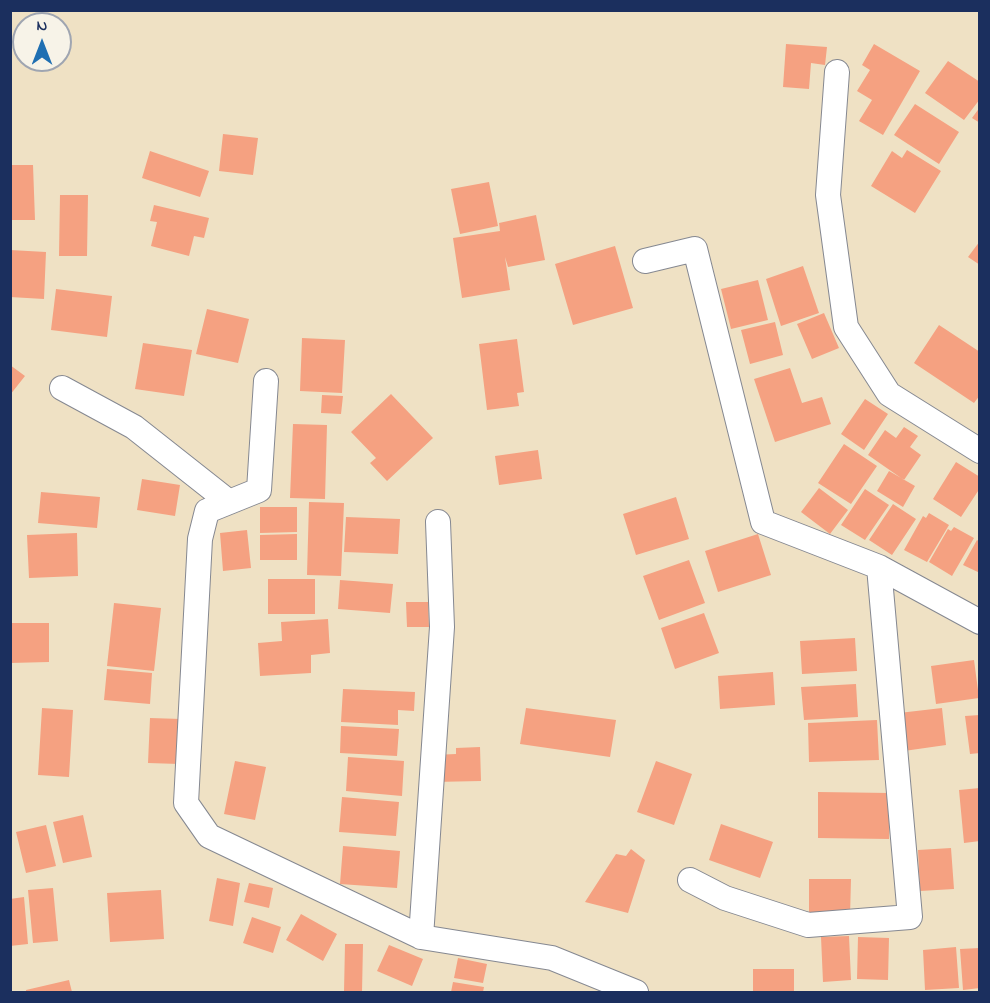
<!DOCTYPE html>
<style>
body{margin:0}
#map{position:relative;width:990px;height:1003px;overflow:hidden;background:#efe1c4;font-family:"Indie Flower",sans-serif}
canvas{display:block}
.frame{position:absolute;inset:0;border:12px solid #1b2f5e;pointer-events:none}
.north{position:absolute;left:12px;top:12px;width:60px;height:60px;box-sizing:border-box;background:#f7f3e8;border:2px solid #9fa5b1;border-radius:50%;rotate:0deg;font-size:16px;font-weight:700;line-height:24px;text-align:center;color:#1b2f5e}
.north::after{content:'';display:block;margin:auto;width:21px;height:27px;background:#1f6fb2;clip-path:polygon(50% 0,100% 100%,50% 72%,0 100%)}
</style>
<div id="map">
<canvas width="990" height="1003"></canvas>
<div class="frame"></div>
<div class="north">N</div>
</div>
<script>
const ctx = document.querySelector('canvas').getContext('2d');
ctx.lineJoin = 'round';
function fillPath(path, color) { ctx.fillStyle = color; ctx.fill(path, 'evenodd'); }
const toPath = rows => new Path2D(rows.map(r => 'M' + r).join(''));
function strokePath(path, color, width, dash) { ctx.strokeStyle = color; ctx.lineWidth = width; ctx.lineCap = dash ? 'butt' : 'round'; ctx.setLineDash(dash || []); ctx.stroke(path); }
const building = toPath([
 [786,44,827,47,825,65,811,63,809,89,783,87],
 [874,44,920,71,883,135,859,121,872,100,857,91,870,70,862,65],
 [948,61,980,82,980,99,964,120,925,93],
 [915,104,959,132,939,164,894,135],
 [980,107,980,123,972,118],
 [223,134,258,138,253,175,219,171],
 [907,150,941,171,915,213,871,186,892,151,902,158],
 [150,151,209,171,200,197,142,178],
 [10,165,33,165,35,220,10,220],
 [489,182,498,226,460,234,451,189],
 [60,195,88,195,87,256,59,256],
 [154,205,209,218,204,238,194,236,189,256,151,246,157,222,150,221],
 [536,215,545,260,508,267,505,257,510,290,462,298,453,238,500,231,499,223],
 [980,241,980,265,968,257],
 [615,246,633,308,573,325,555,264],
 [10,250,46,252,44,299,10,297],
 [803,266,819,313,781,326,766,279],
 [758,280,768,320,731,329,721,289],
 [56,289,112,296,107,337,51,330],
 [207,309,249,319,238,363,196,354],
 [824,313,839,348,812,359,797,324],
 [775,322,783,355,750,364,741,330],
 [939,325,980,352,980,395,974,403,914,363],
 [302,338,345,340,342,393,300,391],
 [517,339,524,392,517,393,519,406,487,410,479,344],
 [143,343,192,350,184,396,135,389],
 [10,365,25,376,10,395],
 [790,368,802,403,822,397,831,424,775,442,754,379],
 [391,394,433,438,387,481,370,463,376,458,351,432],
 [322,395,343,396,341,414,321,413],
 [865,399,888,414,864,450,841,434],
 [293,424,327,425,325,499,290,498],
 [904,427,918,436,910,447,921,455,904,480,868,455,885,430,896,438],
 [844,444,877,466,851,504,818,483],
 [538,450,542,479,499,485,495,456],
 [956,462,980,477,980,488,961,517,933,499],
 [889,471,915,486,903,507,877,491],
 [142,479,180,485,175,516,137,510],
 [819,488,848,510,830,534,801,512],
 [865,489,889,505,865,540,841,525],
 [41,492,100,497,97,528,38,523],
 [676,497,689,539,636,555,623,514],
 [309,502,344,503,341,576,307,575],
 [893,504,916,519,892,555,869,540],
 [260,507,297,507,297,532,260,533],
 [929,513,949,525,927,562,904,550,923,516,926,518],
 [346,517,400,519,398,554,344,552],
 [954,527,974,538,952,576,929,562,948,529,951,531],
 [247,530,251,568,223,571,220,533],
 [77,533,78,576,29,578,27,535],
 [297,534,297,560,260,560,260,535],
 [758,534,771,575,718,592,705,551],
 [977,540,980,542,980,573,963,565],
 [689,560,705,603,659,620,643,576],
 [268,579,315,579,315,614,268,614],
 [340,580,393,584,390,613,338,609],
 [406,602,428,602,429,627,407,627],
 [114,603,161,608,154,671,107,666],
 [704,613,719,653,675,669,661,628],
 [328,619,330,653,311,655,311,673,260,676,258,643,282,641,281,622],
 [10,623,49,623,49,662,10,663],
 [855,638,857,671,802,674,800,641],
 [974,660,979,698,936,704,931,666],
 [107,669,152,673,150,704,104,700],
 [773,672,775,705,720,709,718,676],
 [856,684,858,717,804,720,801,687],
 [343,689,415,692,414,711,398,710,398,725,341,722],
 [42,708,73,710,69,777,38,775],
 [526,708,616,720,610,757,520,744],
 [942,708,946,745,904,751,899,713],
 [980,715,980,753,970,754,965,716],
 [150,718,181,719,179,764,148,763],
 [877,720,879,760,809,762,808,723],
 [341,726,399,729,397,756,340,753],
 [480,747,481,781,434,782,433,755,456,754,456,748],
 [348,757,404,761,402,796,346,791],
 [235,761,266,767,255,820,224,814],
 [656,761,692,774,674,825,637,812],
 [980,788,980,841,964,843,959,790],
 [818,792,890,793,889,839,818,838],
 [342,797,399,802,396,836,339,832],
 [83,815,92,857,63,863,53,822],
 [721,824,773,842,760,878,709,860],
 [46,825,56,866,26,873,16,832],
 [343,846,400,851,397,888,340,884],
 [951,848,954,889,920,891,918,850],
 [631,849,645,860,628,913,585,902,616,854,626,856],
 [217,878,240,883,233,926,209,921],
 [809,879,851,879,850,917,809,916],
 [249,883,273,888,269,908,244,902],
 [53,888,58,941,33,943,28,890],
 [161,890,164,939,110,942,107,893],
 [24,897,28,944,10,946,10,899],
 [301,914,337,934,323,961,286,940],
 [252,917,281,927,273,953,243,943],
 [849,936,851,980,823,982,821,937],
 [858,937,889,938,888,980,857,979],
 [345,944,363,944,362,992,344,992],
 [389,945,423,959,412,986,377,971],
 [956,947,959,988,925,990,923,950],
 [980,948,980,988,963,990,960,949],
 [458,958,487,964,483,983,454,978],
 [753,969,794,969,794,992,753,992],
 [69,980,72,992,26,992,26,990],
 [453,982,484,987,483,992,451,992]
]);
const minor = toPath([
 [837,72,828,195,846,327,889,394,980,451],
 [645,261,695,249,763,522,879,567],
 [266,381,259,490,207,511,200,539,186,803,209,836,421,937,552,958,636,992],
 [62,388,134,427,229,502],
 [690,880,725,898,808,925,910,917,879,567,980,622],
 [421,937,442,627,438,522]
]);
fillPath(building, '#f5a181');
strokePath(minor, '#858891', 26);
strokePath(minor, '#fff', 24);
</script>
